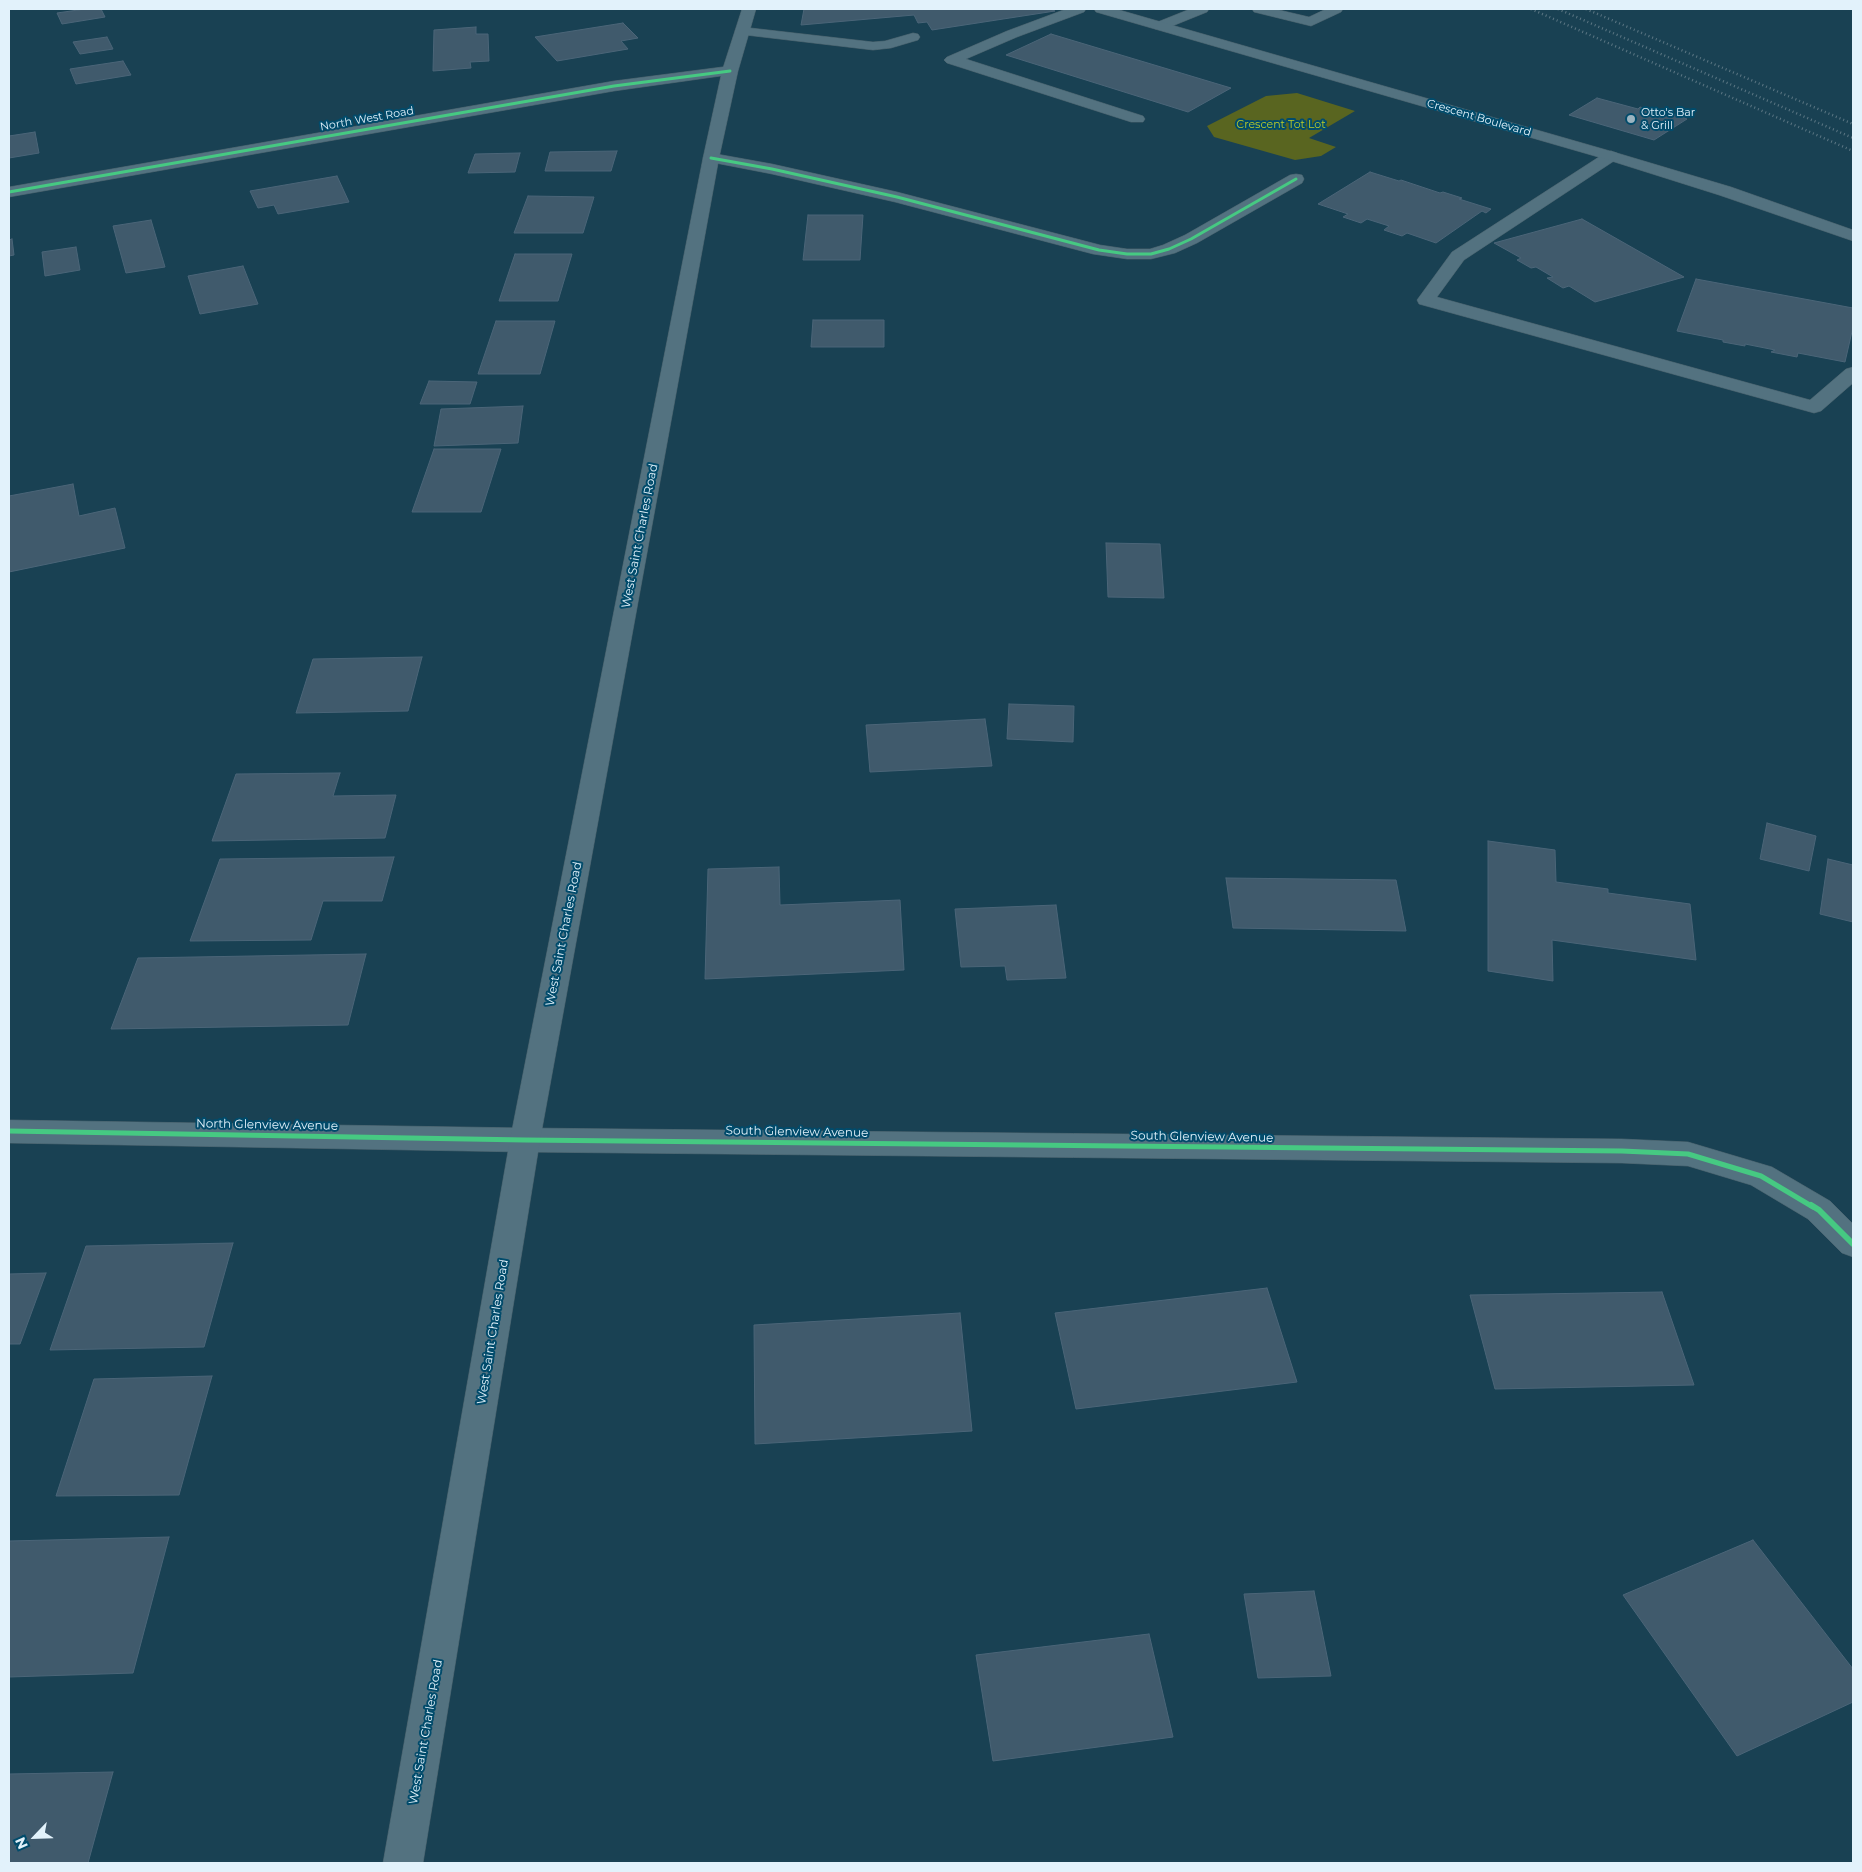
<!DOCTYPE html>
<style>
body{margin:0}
#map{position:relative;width:1862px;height:1872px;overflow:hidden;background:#194153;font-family:Montserrat,sans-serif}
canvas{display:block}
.frame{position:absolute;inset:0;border:10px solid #e2f2fb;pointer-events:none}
.north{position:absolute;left:10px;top:1812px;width:50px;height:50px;-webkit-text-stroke:4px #014b6b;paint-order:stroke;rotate:246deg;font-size:14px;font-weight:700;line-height:20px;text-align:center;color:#e2f2fb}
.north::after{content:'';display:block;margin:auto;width:18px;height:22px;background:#e2f2fb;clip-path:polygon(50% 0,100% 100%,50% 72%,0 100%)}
</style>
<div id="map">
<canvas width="1862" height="1872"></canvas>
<div class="frame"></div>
<div class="north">N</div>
</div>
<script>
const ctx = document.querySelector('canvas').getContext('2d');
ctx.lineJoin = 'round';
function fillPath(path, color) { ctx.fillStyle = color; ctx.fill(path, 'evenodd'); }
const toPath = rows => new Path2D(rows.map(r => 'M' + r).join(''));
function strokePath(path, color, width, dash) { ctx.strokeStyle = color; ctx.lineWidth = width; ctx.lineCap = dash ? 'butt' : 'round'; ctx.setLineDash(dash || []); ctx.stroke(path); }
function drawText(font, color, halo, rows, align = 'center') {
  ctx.font = font + ' Montserrat,sans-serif'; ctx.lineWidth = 4; ctx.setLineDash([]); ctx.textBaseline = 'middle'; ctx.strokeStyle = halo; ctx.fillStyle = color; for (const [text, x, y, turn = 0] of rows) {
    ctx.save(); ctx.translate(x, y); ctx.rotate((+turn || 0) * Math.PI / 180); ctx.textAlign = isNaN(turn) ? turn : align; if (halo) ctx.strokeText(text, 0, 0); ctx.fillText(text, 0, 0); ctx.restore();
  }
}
const green = toPath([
 [1297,93,1355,111,1309,138,1336,147,1321,156,1295,160,1214,137,1207,126,1266,96]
]);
const building = toPath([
 [85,9,101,9,105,17,62,24,57,13,85,9],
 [804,9,1048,9,1055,11,932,30,927,22,918,23,914,15,801,25,804,9],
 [623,23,638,38,621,41,628,49,557,61,535,37,623,23],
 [476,27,476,34,488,34,489,61,470,62,471,68,433,71,434,30,476,27],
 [1051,34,1231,88,1188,112,1006,55,1051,34],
 [107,37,113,49,80,54,73,42,107,37],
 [123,61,131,75,76,84,70,69,123,61],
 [1597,98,1638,109,1640,107,1664,114,1668,112,1687,119,1654,140,1569,115,1597,98],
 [35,132,39,153,9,158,9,136,35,132],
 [617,151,611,171,545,171,550,152,617,151],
 [520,153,515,172,468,173,475,154,520,153],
 [1370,172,1399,181,1401,180,1440,193,1443,192,1462,198,1459,199,1491,209,1486,213,1482,211,1436,243,1407,233,1402,236,1384,230,1389,226,1367,219,1361,223,1343,217,1348,214,1318,204,1370,172],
 [337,176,349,202,278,214,274,205,258,208,250,191,337,176],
 [528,196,594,197,583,233,514,233,528,196],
 [808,215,863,215,860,260,803,260,808,215],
 [1582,219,1684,277,1595,302,1569,286,1563,288,1547,278,1553,277,1536,267,1531,268,1517,260,1521,258,1494,243,1582,219],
 [151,220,165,267,126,273,113,226,151,220],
 [12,239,14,255,9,256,9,240,12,239],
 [76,247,80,270,45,276,42,252,76,247],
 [515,254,572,254,558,301,499,301,515,254],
 [243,266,258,304,200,314,188,276,243,266],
 [1696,279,1853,308,1853,327,1845,362,1798,353,1797,357,1771,352,1775,350,1745,344,1745,346,1723,342,1723,340,1677,331,1696,279],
 [813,320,884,320,884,347,811,347,813,320],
 [496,321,555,321,540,374,478,374,496,321],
 [429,381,477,382,470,404,420,404,429,381],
 [523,406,518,443,434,446,441,409,523,406],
 [434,449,501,449,481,512,412,512,434,449],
 [73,484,79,516,115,508,125,548,9,572,9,496,73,484],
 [1106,543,1160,544,1164,598,1108,597,1106,543],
 [422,657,408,711,296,713,313,659,422,657],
 [1009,704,1074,706,1073,742,1007,739,1009,704],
 [985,719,992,766,870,772,866,725,985,719],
 [340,773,333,796,396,795,385,838,212,841,236,774,340,773],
 [1767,823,1816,836,1809,871,1760,859,1767,823],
 [1488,841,1555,850,1556,882,1608,889,1608,893,1690,904,1696,960,1552,940,1553,981,1488,971,1488,841],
 [394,857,382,901,323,901,311,940,190,941,220,859,394,857],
 [1828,859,1853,865,1853,922,1820,914,1828,859],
 [779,867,780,905,900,900,904,970,705,979,708,869,779,867],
 [1226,878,1396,880,1406,931,1233,928,1226,878],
 [1056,905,1066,978,1007,980,1005,966,961,967,955,909,1056,905],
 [366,954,348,1025,111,1029,138,958,366,954],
 [233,1243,204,1347,50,1350,86,1246,233,1243],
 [46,1273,20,1344,9,1344,9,1274,46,1273],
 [1267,1288,1297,1382,1076,1409,1055,1313,1267,1288],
 [1662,1292,1694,1385,1495,1389,1470,1295,1662,1292],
 [960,1313,972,1431,755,1444,754,1325,960,1313],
 [212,1376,179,1495,56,1496,94,1379,212,1376],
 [169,1537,133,1673,9,1677,9,1541,169,1537],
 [1753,1540,1853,1669,1853,1702,1737,1756,1623,1595,1753,1540],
 [1314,1591,1331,1676,1258,1678,1244,1594,1314,1591],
 [1149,1634,1173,1737,993,1761,976,1655,1149,1634],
 [113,1772,88,1863,9,1863,9,1774,113,1772]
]);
const service = toPath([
 [1066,9,1086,9,1084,12,1017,37,966,59,1143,116,1145,119,1143,122,1131,122,947,63,944,60,947,57,1007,31,1066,9],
 [1190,9,1209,9,1207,12,1165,29,1155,29,1153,26,1155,23,1190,9],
 [1252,9,1275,9,1309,17,1326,9,1343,9,1341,12,1311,26,1254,12,1252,9],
 [742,27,873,42,885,41,913,33,918,34,920,37,918,40,891,48,873,50,737,34,735,31,737,28,742,27],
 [1611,151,1617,153,1619,156,1617,159,1464,260,1437,297,1810,400,1846,369,1853,367,1853,383,1821,411,1814,413,1419,304,1417,300,1452,252,1605,153,1611,151]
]);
const minor = toPath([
 [730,66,735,68,738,71,735,74,614,91,9,197,9,187,614,81,730,66],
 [711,153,772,164,897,192,1100,245,1127,249,1150,249,1163,245,1185,235,1290,175,1296,174,1302,175,1304,179,1302,183,1197,243,1175,253,1151,259,1127,259,1093,254,895,202,772,174,705,161,703,158,705,155,711,153],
 [9,1120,525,1128,1622,1139,1688,1142,1772,1167,1830,1201,1853,1224,1853,1257,1842,1253,1808,1219,1751,1185,1688,1166,1622,1163,525,1152,9,1143,9,1120]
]);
const secondary = toPath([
 [742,9,756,9,738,71,719,158,540,1140,423,1863,383,1863,510,1140,703,158,722,71,742,9],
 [1094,9,1116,9,1617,153,1731,187,1853,230,1853,241,1719,195,1605,159,1096,12,1094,9]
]);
const rail = toPath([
 [1531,9,1853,151],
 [1558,9,1853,138],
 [1586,9,1853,124]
]);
const cyclewayFar2 = toPath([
 [711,158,772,169,897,197,1099,250,1127,254,1151,254,1169,249,1191,239,1296,179],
 [9,192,614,86,730,71]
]);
const cyclewayFar1 = toPath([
 [9,1131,525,1140,1622,1151,1688,1154,1761,1176,1813,1207]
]);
const cycleway = toPath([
 [1811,1205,1819,1210,1853,1244]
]);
const markers = [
 [1631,119,5,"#9cb4c0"]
];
const farPoinames = [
 ["Otto's Bar",1641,113],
 ["& Grill",1641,126]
];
const farStreetnames = [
 ["Crescent Boulevard",1479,118,16],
 ["North West Road",367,119,-10]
];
const farParknames = [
 ["Crescent Tot Lot",1281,125]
];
const streetNames = [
 ["West Saint Charles Road",640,536,-79],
 ["West Saint Charles Road",564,934,-79],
 ["North Glenview Avenue",267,1125,1],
 ["South Glenview Avenue",797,1132,1],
 ["South Glenview Avenue",1202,1137,1],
 ["West Saint Charles Road",493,1332,-81],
 ["West Saint Charles Road",426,1732,-80]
];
fillPath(green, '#596520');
fillPath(building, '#405a6c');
strokePath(building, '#4b6578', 1);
strokePath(service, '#445d68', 1);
strokePath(minor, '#445d68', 1);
strokePath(secondary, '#445d68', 1);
fillPath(service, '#537280');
fillPath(minor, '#537280');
fillPath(secondary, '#537280');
strokePath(rail, '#5c7784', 2.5, [1, 3]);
strokePath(cyclewayFar2, '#46c982', 3);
strokePath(cyclewayFar1, '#46c982', 5);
strokePath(cycleway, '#46c982', 6);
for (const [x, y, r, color] of markers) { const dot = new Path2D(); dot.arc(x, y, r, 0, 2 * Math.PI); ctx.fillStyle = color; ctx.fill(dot); strokePath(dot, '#014b6b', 2); }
drawText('11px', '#e2f2fb', '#014b6b', farPoinames, 'left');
drawText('11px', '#e2f2fb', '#014b6b', farStreetnames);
drawText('11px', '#bdcc28', '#014b6b', farParknames);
drawText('12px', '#e2f2fb', '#014b6b', streetNames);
</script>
